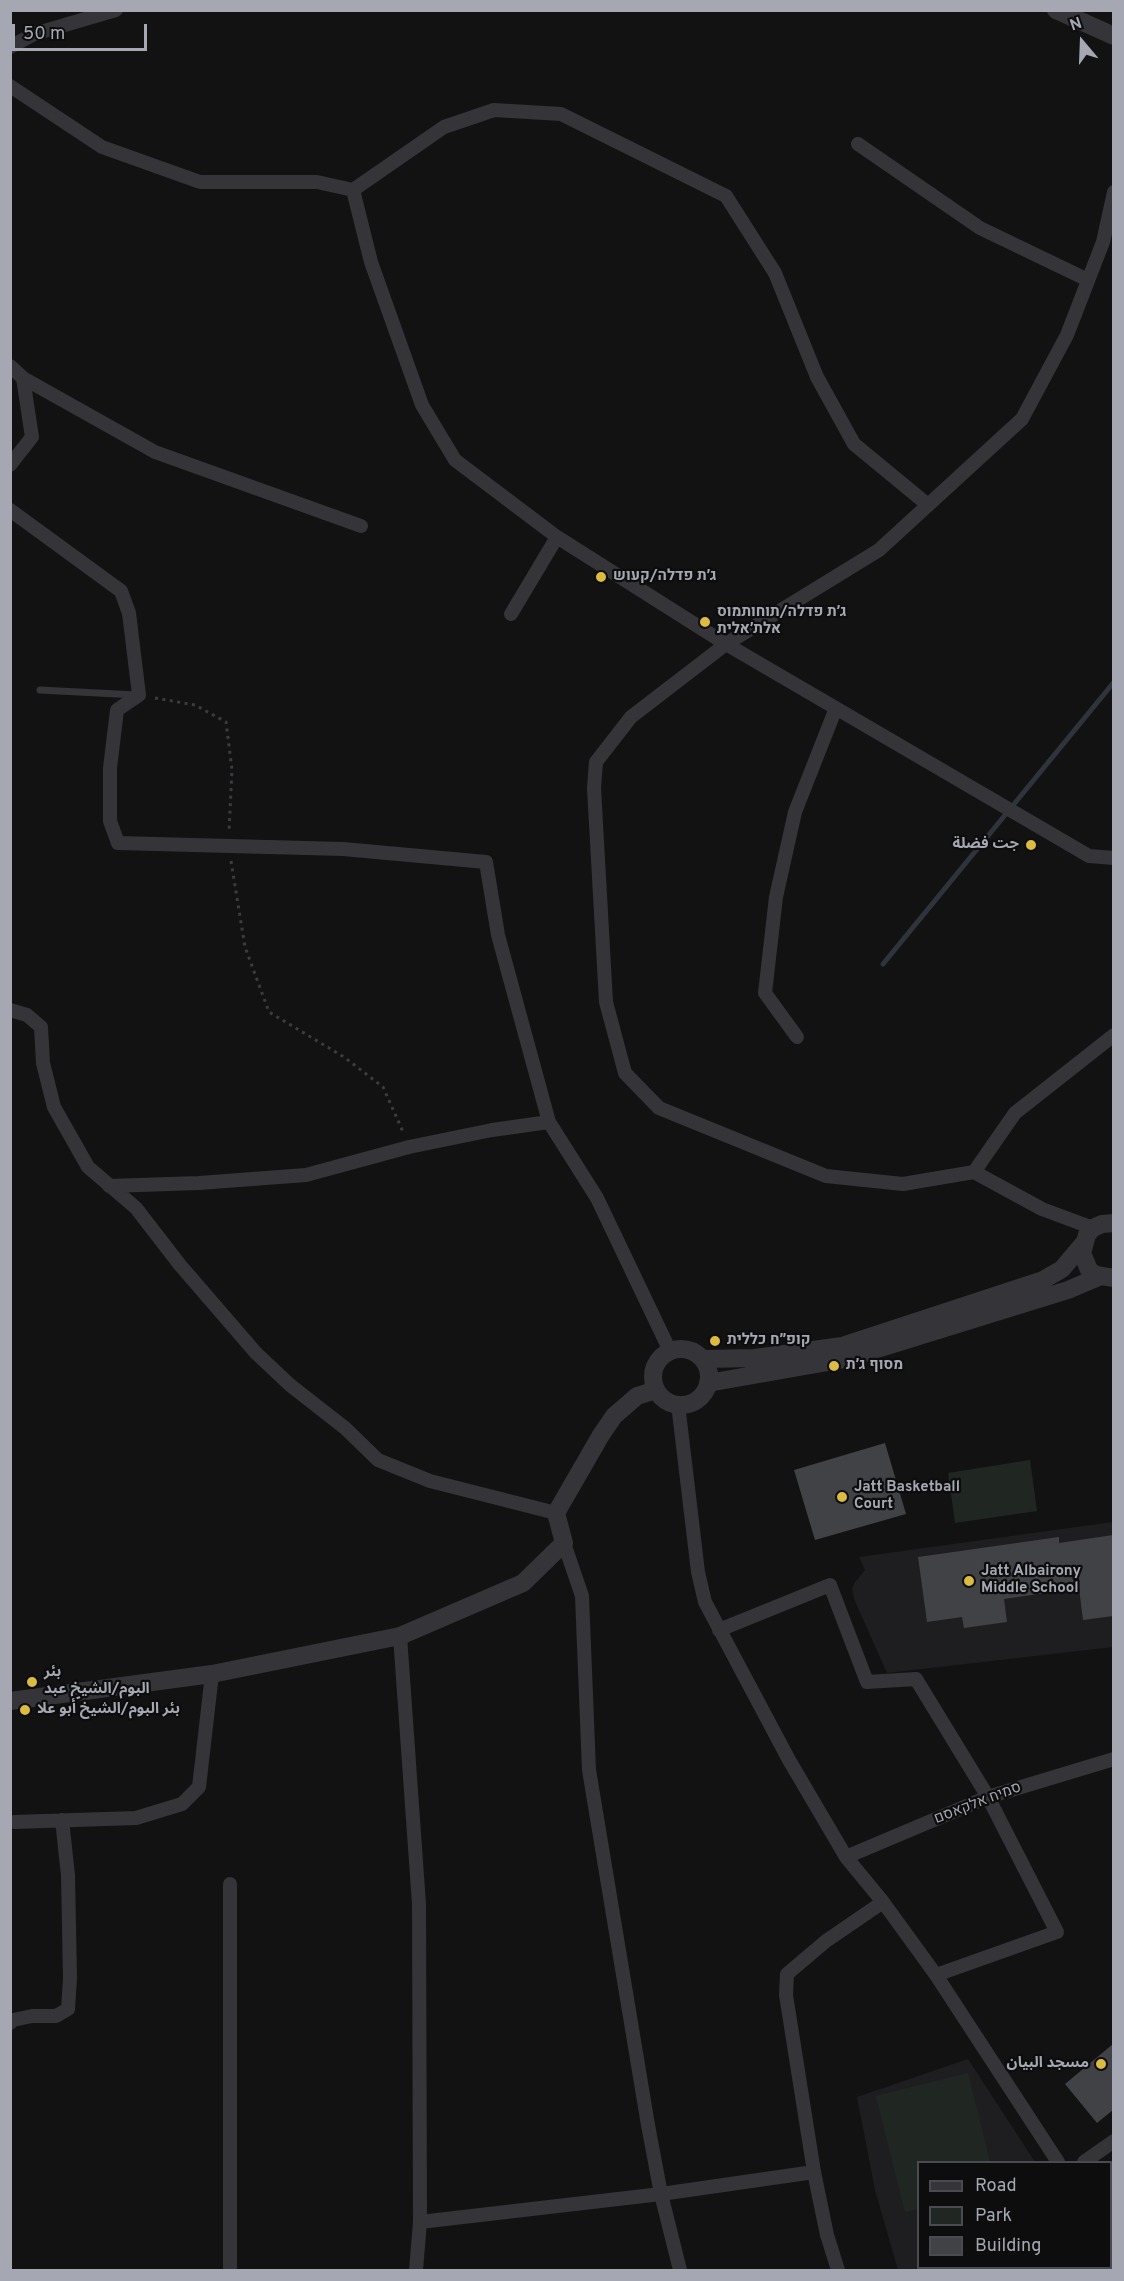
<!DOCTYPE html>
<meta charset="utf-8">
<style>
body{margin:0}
#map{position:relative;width:1124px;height:2281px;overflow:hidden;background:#121213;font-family:Overpass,sans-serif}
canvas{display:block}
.frame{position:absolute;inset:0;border:12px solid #a5a7b2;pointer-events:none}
.legend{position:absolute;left:917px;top:2161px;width:195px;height:108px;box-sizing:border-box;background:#0d0d0e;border:2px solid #4a4b50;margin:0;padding:8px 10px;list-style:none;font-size:18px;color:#a5a7b2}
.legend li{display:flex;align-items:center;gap:12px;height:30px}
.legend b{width:30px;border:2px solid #4a4b50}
.north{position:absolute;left:1052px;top:12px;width:60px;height:60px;-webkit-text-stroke:4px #0d0d0e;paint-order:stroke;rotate:341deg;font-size:16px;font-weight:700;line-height:24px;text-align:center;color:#a5a7b2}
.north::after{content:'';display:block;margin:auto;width:21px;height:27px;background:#a5a7b2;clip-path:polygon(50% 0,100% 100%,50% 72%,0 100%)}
.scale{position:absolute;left:12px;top:24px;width:135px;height:27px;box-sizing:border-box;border:3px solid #a5a7b2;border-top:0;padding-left:8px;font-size:18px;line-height:21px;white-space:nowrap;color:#a5a7b2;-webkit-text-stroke:4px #0d0d0e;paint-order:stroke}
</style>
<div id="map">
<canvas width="1124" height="2281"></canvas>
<div class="frame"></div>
<ul class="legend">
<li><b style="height:8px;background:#353539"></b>Road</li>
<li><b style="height:16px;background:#202722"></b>Park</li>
<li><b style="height:16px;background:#414246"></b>Building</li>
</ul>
<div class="north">N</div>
<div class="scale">50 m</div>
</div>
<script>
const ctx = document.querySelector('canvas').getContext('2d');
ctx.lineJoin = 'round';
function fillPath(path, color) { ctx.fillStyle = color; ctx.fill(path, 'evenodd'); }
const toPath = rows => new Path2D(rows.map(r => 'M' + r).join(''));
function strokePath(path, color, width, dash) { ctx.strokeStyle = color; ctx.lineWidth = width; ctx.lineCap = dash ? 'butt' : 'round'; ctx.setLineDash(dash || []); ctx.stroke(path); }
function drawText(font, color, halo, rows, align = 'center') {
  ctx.font = font + ' Overpass,"Noto Sans Arabic",Heebo,sans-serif'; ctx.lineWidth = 4.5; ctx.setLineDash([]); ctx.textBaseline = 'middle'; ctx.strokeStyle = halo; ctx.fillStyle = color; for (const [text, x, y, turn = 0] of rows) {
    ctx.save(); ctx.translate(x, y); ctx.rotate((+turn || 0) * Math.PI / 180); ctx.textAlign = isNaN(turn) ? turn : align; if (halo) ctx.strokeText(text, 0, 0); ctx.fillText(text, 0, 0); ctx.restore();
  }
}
const built = toPath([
 [1113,1522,1113,1647,887,1673,854,1599,852,1589,855,1582,865,1570,859,1557],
 [968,2059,1035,2162,918,2162,918,2268,1099,2268,1099,2270,898,2270,875,2190,857,2097]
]);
const green = toPath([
 [1030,1460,1037,1511,955,1523,948,1473],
 [968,2073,990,2162,918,2162,918,2209,905,2212,876,2096]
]);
const stream = toPath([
 [883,964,1114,682]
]);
const building = toPath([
 [885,1443,906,1514,815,1540,794,1470],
 [1113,1535,1113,1616,1083,1620,1079,1588,1004,1599,1007,1622,964,1628,962,1617,927,1622,918,1557,1059,1537,1059,1543],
 [1113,2044,1113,2110,1097,2123,1065,2084]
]);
const path = toPath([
 [155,698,195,705,226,722,232,770,229,831],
 [231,861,245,947,269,1012,344,1057,383,1087,404,1134]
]);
const service = toPath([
 [40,690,136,695]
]);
const minor = toPath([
 [10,47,34,34,116,10],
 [10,86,102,147,200,182,317,182,353,190,444,127,494,110,561,114,726,196,775,273,817,377,854,444,928,505],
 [858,144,980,228,1088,280],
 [353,190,371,262,422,405,455,460,557,537,511,614],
 [10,366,23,378,32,437,10,465],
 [23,378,155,452,361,526],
 [10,510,121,591,129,613,139,695,117,710,110,768,110,821,118,843,343,849,486,862,498,935,549,1122,597,1198,670,1351],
 [557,537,726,644,1089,856,1114,858],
 [10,1010,27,1015,41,1027,43,1063,54,1107,88,1167,136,1208,180,1265,256,1353,290,1385,345,1428,378,1460,430,1481,556,1513],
 [797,1037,765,993,776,897,795,812,836,708],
 [974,1172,1015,1113,1114,1035],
 [109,1186,199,1183,306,1175,409,1147,492,1130,549,1122],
 [1093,1228,1042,1209,974,1172,903,1184,826,1176,659,1108,625,1073,606,1002,594,788,596,762,631,717,726,644,879,550,1022,419,1067,335,1103,242,1114,192],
 [678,1404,698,1572,705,1602,789,1760,846,1857,883,1902,936,1975,1058,2162],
 [564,1543,582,1596,589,1770,648,2125,661,2194,680,2270],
 [719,1630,830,1585,867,1682,916,1679,988,1797,1057,1932,936,1975],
 [400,1636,419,1904,420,2222,416,2270],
 [14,1822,136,1818,182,1804,199,1787,212,1674],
 [846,1857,988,1797,1114,1759],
 [230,1884,230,2270],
 [10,2023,13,2020,32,2016,56,2016,68,2009,70,1978,68,1875,62,1820],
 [1084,2162,1114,2141],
 [420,2222,661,2194,814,2172],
 [1110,2266,1113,2270],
 [838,2270,827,2235,814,2172,786,1995,787,1974,826,1941,883,1902]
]);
const tertiary = toPath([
 [1056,10,1114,36],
 [1114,1223,1102,1224,1093,1228,1087,1235,1082,1253,1089,1270,1096,1275,1114,1278],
 '653 1377a28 28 0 1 1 56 0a28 28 0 1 1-56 0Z',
 [703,1359,755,1358,842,1346,1043,1280,1062,1269,1083,1244],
 [708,1383,845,1359,1068,1290,1101,1276],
 [10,1701,212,1674,400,1636,523,1583,564,1543,556,1513,601,1435,614,1416,637,1396,656,1390]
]);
const markers = [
 [601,577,6,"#dbbb41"],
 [705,622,6,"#dbbb41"],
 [1031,845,6,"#dbbb41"],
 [715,1341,6,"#dbbb41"],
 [834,1366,6,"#dbbb41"],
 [842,1497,6,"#dbbb41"],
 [969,1581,6,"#dbbb41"],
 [32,1682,6,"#dbbb41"],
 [25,1710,6,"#dbbb41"],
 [1101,2064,6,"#dbbb41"]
];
const poiNames = [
 ["ג׳ת פדלה/קעוש",613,577],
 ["ג׳ת פדלה/תוחותמוס",717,613],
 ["אלת׳אלית",717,630],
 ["جت فضلة",1019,845,"right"],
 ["קופ״ח כללית",727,1341],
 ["מסוף ג׳ת",846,1366],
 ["Jatt Basketball",854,1488],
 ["Court",854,1505],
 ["Jatt Albairony",981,1572],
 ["Middle School",981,1589],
 ["بئر",44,1673],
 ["البوم/الشيخ عبد",44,1690],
 ["بئر البوم/الشيخ أبو علا",37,1710],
 ["مسجد البيان",1089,2064,"right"]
];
const streetNames = [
 ["סמיח אלקאסם",978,1804,-21]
];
fillPath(built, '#1e1e20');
fillPath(green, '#202722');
strokePath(stream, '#2f343c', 5);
fillPath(building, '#414246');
strokePath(path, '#3b3c40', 3, [3, 4.5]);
strokePath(service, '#353539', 7);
strokePath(minor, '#353539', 14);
strokePath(tertiary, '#353539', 18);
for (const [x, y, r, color] of markers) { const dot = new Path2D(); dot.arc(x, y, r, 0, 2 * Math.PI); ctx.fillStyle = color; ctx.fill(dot); strokePath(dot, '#0d0d0e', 2); }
drawText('bold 15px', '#a5a7b2', '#0d0d0e', poiNames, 'left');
drawText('15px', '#a5a7b2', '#0d0d0e', streetNames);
</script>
